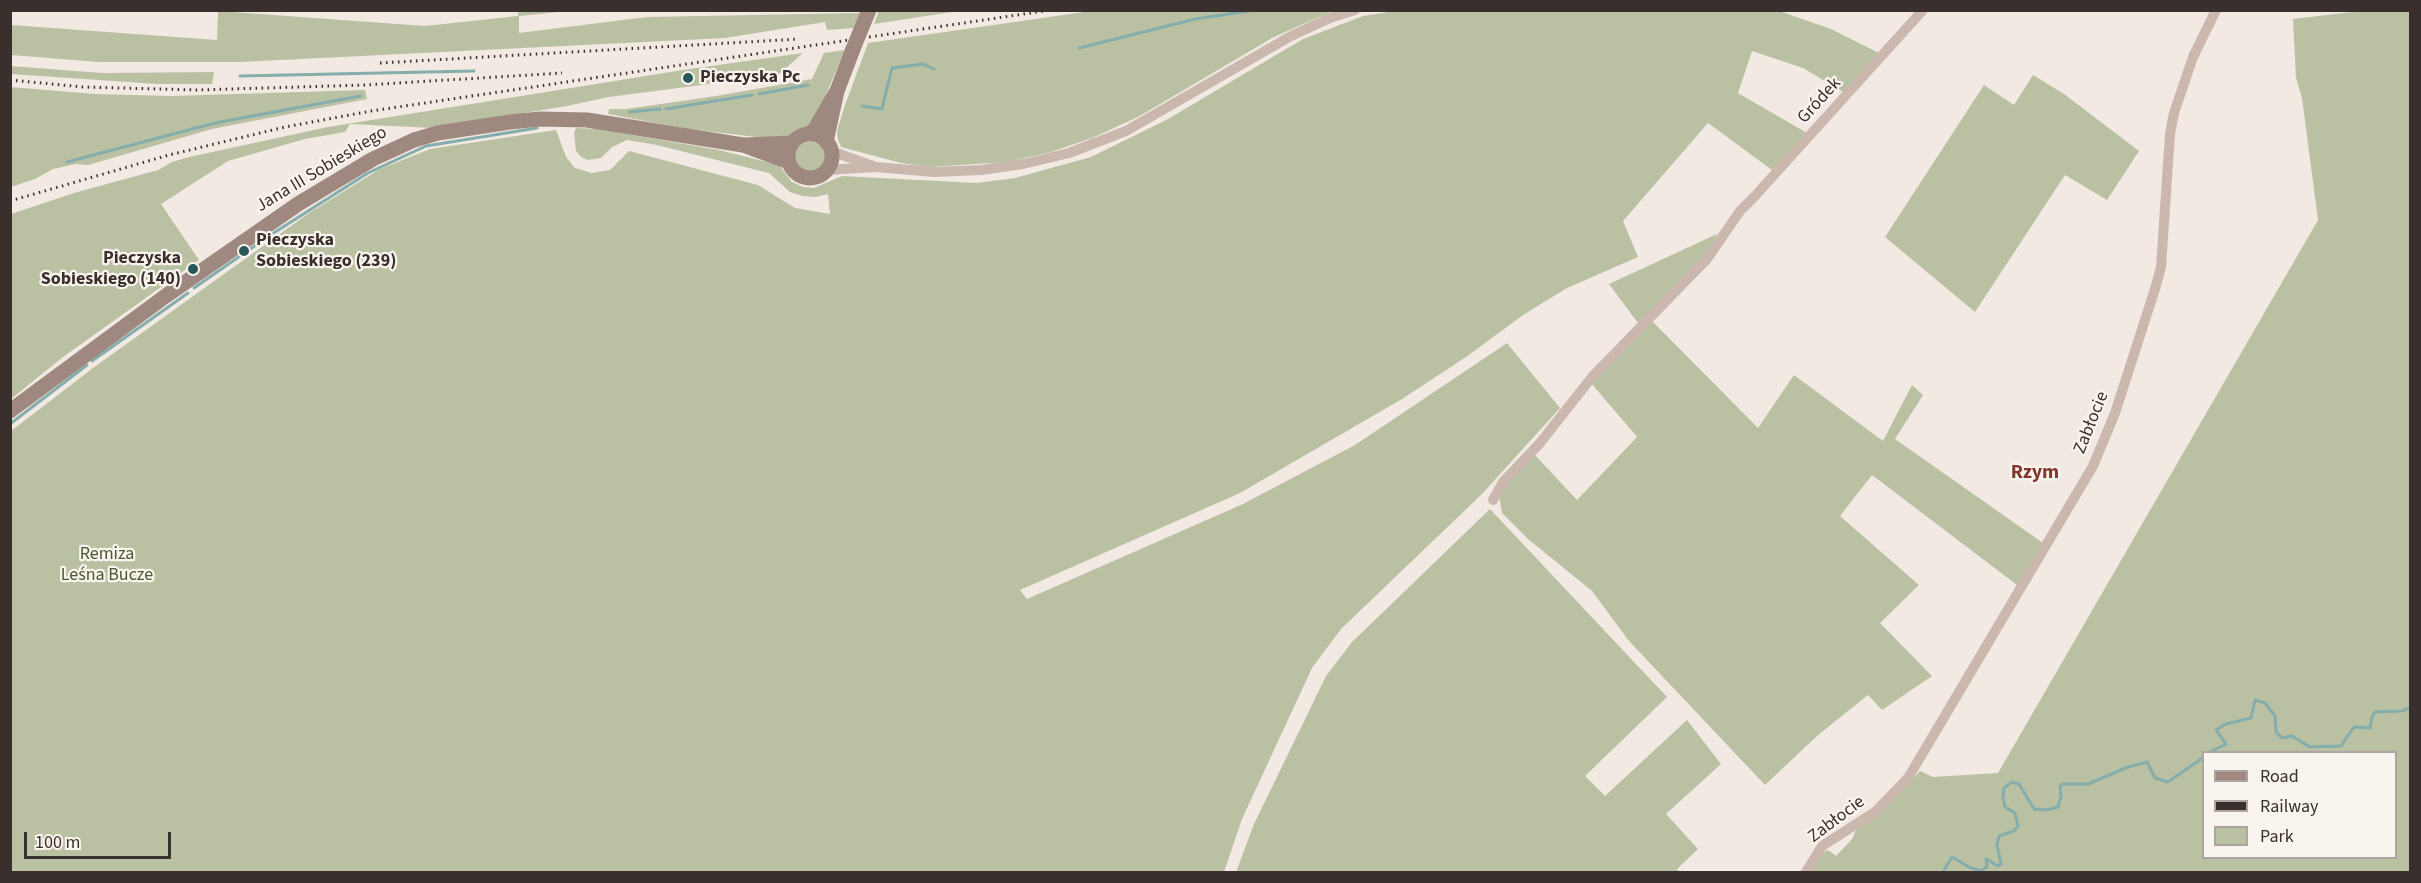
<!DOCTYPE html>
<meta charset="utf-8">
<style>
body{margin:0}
#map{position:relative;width:2421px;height:883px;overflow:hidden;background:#f2e9e3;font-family:"Source Sans 3",sans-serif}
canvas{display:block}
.frame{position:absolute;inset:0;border:12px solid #392f2c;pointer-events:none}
.legend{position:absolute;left:2202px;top:751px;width:195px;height:108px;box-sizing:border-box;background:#faf4ef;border:2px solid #ada5a1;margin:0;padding:8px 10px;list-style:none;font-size:18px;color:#392f2c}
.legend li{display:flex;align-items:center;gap:12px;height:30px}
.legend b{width:30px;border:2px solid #ada5a1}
.scale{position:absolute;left:24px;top:832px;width:147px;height:27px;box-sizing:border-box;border:3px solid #392f2c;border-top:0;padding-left:8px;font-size:18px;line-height:21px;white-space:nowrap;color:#392f2c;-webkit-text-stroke:4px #faf4ef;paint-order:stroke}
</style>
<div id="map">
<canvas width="2421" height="883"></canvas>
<div class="frame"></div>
<ul class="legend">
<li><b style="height:8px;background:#9e8880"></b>Road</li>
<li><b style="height:8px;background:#392f2c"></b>Railway</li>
<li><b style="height:16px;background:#bac1a3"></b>Park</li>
</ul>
<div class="scale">100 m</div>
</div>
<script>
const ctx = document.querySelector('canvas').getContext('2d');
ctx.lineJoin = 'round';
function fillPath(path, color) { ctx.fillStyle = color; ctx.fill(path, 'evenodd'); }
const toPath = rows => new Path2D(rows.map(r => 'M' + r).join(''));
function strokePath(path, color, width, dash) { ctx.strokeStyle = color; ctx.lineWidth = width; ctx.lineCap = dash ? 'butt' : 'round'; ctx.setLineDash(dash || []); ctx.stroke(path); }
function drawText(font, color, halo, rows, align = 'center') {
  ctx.font = font + ' "Source Sans 3",sans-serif'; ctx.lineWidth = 4.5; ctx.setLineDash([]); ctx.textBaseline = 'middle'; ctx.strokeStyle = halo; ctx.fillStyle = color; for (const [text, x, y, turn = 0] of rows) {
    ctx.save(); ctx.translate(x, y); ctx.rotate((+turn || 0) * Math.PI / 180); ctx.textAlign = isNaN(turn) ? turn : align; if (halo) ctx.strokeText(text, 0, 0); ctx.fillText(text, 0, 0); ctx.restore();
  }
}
const green = toPath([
 [1098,10,1333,11,1274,37,1138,117,1092,138,1051,152,1007,162,929,167,901,163,841,147,838,140,837,131,845,105,868,43],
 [218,11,425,26,518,16,518,11,569,11,519,16,519,33,647,17,860,13,854,28,827,30,825,22,725,38,240,62,98,62,11,55,11,25,217,40],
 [879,11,879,10,959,11,874,24],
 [1395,11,1779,11,1831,29,1879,53,1843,92,1803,68,1752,51,1738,93,1807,133,1772,170,1708,123,1623,221,1638,257,1567,288,1523,315,1466,357,1402,399,1240,493,1020,590,1027,599,1243,504,1355,445,1507,343,1560,408,1482,494,1341,629,1312,668,1242,819,1224,872,11,872,11,431,93,368,309,213,380,169,430,149,556,130,566,157,575,168,592,173,610,170,629,151,758,185,795,208,830,214,828,194,815,197,802,196,790,192,769,173,657,145,627,140,612,147,601,158,588,160,581,157,576,151,574,133,576,128,597,129,719,150,779,165,792,182,803,187,814,188,842,176,977,183,1015,178,1091,157,1168,119,1303,39,1363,16],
 [2361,11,2410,11,2410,872,1800,872,1804,866,1811,870,1824,852,1828,850,1836,856,1852,839,1857,828,1881,811,1920,771,1933,777,1998,773,2318,220,2302,98,2296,78,2293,19],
 [2204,752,2396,752,2396,858,2204,858],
 [845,50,815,120,810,127,782,140,688,129,608,114,609,109,626,109,716,96,812,79,824,53],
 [803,53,778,75,609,97,567,106,432,128,350,124,345,132,305,139,228,161,161,204,199,260,63,357,11,399,11,214,74,193,158,170,172,162,189,157,328,127,683,70],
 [10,66,103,73,214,72,212,84,157,84,11,74],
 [2033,75,2064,94,2139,151,2107,200,2065,175,1975,312,1885,237,1984,85,2014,105],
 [10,87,95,94,172,96,365,90,367,99,212,129,88,165,76,164,53,169,35,179,11,187],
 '795 157a15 15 0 1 1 30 0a15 15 0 1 1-30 0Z',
 [1717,234,1711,249,1638,323,1609,284],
 [1652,321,1758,428,1794,375,1883,441,1912,385,1923,395,1895,439,2043,543,2017,585,1872,475,1840,516,1919,585,1880,623,1932,676,1882,710,1868,695,1817,736,1765,785,1629,641,1592,591,1528,539,1502,513,1499,494,1534,454,1577,500,1637,437,1591,383],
 [1490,509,1667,697,1585,776,1605,796,1687,720,1721,764,1666,814,1698,849,1677,869,1680,872,1236,872,1254,824,1326,676,1352,642]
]);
const stream = toPath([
 [1079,48,1195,19,1256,10],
 [240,76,474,71],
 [759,94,808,85],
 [862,106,882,109,892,68,923,64,934,69],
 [666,109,752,95],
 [629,112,660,109],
 [67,162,215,123,360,96],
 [272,234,368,173,426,146,537,128],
 [194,288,266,238],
 [92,361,188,293],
 [10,424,87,365],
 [2210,752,2226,744,2216,730,2226,724,2251,718,2255,700,2265,703,2275,716,2276,732,2282,738,2292,736,2310,747,2341,746,2354,727,2370,728,2372,717,2375,712,2402,711,2410,708],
 [1943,872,1952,857,1969,867,1980,871,1987,867,1986,859,1998,866,2001,864,1997,845,1999,836,2014,831,2018,826,2015,813,2005,807,2003,798,2004,788,2012,782,2019,784,2034,809,2046,810,2058,807,2061,797,2060,786,2063,784,2088,784,2128,767,2147,762,2155,778,2168,782,2204,757]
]);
const street = toPath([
 [831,151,873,166],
 [827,170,876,167,934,172,981,170,1023,164,1069,153,1126,131,1291,36,1330,18,1355,10],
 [1493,500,1503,482,1540,443,1592,377,1707,259,1740,211,1755,196,1923,10],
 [1806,872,1822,846,1875,812,1908,778,2093,466,2115,413,2155,289,2161,267,2170,134,2174,113,2193,57,2216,10]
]);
const secondary = toPath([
 [809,134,815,129,835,94],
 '788 156a22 22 0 1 1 44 0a22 22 0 1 1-44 0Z',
 [826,142,837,91,853,49],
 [745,145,792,143],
 [10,411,167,295,298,204,373,159,414,140,438,133,510,122,540,119,587,120,743,145,789,162]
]);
const rail = toPath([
 [380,63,799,39],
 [10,80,83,87,197,90,365,85,562,73],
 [10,201,169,155,285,127,371,111,1051,10]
]);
const secondaryBridge = toPath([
 [853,49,869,10]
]);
const markers = [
 [688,78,6,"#255856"],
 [244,251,6,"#255856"],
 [193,269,6,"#255856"]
];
const poiNames = [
 ["Pieczyska Pc",700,78],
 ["Pieczyska",256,241],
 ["Sobieskiego (239)",256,262],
 ["Pieczyska",181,259,"right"],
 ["Sobieskiego (140)",181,280,"right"]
];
const streetNames = [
 ["Gródek",1820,101,-48],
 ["Jana III Sobieskiego",322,170,-31],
 ["Zabłocie",2092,423,-68],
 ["Zabłocie",1837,820,-37]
];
const parkNames = [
 ["Remiza",107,555],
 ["Leśna Bucze",107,576]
];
const neighbourhoodNames = [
 ["Rzym",2035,474]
];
fillPath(green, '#bac1a3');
strokePath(stream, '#84adab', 3);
strokePath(street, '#cab8af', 10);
strokePath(secondary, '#9e8880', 15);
strokePath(rail, '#392f2c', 3, [1.5, 4.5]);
strokePath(secondaryBridge, '#9e8880', 15);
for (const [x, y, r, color] of markers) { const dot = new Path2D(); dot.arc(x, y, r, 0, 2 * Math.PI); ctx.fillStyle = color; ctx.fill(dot); strokePath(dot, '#faf4ef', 2); }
drawText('bold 18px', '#392f2c', '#faf4ef', poiNames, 'left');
drawText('18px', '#392f2c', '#faf4ef', streetNames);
drawText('18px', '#4d5632', '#faf4ef', parkNames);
drawText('bold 20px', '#82372c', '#faf4ef', neighbourhoodNames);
</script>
